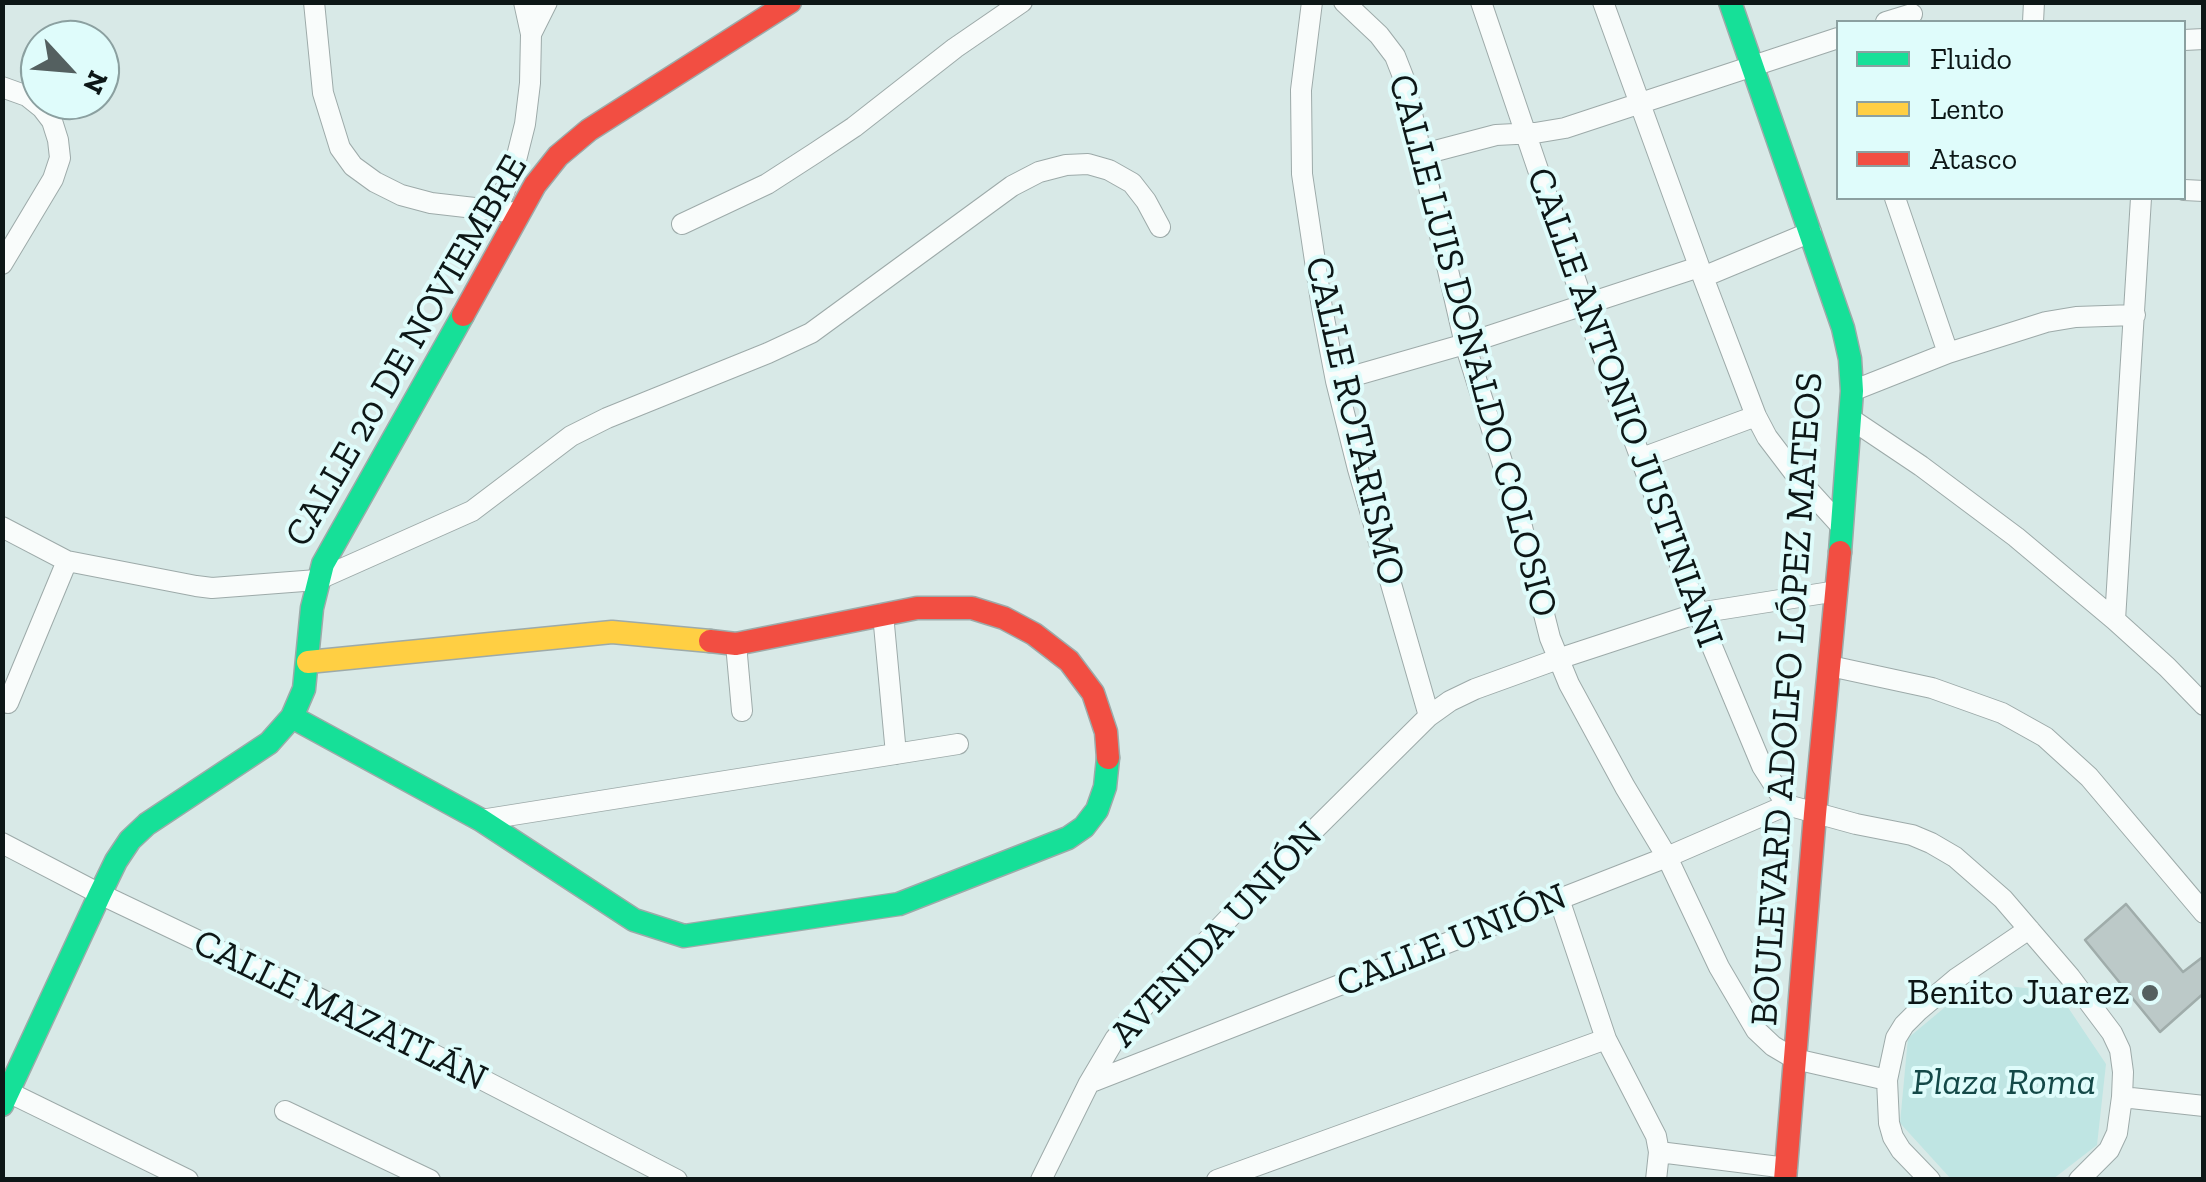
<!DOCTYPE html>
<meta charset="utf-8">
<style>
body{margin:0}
#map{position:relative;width:2206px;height:1182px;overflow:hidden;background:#d8e9e7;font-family:"Zilla Slab",serif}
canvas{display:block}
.frame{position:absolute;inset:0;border:5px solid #0d1717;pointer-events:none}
.legend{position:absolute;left:1836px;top:20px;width:350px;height:180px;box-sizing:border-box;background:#dffcfb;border:2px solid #8ba0a0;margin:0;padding:12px 18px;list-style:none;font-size:30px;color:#0d1717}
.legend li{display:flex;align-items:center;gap:20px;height:50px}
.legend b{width:50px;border:2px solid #8ba0a0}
.north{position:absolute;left:20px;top:20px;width:100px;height:100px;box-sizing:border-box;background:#dffcfb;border:2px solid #8ba0a0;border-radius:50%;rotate:116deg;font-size:28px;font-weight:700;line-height:40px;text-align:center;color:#0d1717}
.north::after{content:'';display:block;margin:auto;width:35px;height:45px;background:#546060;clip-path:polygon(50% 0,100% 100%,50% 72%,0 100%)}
</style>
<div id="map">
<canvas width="2206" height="1182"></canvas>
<div class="frame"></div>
<ul class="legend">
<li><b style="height:12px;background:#16e098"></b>Fluido</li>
<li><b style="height:12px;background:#ffcf43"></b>Lento</li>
<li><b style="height:12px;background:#f24e42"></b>Atasco</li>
</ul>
<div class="north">N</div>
</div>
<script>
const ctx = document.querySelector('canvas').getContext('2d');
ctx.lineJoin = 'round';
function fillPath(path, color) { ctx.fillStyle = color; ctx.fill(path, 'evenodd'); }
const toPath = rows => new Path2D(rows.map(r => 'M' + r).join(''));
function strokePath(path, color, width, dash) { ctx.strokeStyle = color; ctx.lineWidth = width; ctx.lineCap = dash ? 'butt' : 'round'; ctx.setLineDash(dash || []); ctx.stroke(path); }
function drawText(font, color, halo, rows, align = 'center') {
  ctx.font = font + ' "Zilla Slab",serif'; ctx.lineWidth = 8; ctx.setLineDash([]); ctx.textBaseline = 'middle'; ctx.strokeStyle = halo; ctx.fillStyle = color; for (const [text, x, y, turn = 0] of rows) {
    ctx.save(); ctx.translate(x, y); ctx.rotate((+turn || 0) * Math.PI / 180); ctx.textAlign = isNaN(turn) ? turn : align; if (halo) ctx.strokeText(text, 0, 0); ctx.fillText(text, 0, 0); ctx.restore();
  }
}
const green = toPath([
 [1974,983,2057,991,2106,1064,2097,1145,2053,1179,1951,1179,1900,1123,1908,1038]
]);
const building = toPath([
 [2126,904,2183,972,2204,956,2204,993,2160,1032,2085,940,2126,904]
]);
const street = toPath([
 [314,2,323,93,340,148,353,166,375,182,401,195,431,203,518,213],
 [1312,2,1301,90,1302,174,1322,308,1336,381,1358,469,1429,716],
 [1344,2,1379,35,1395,56,1404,79,1465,344,1520,519,1550,638,1569,684,1625,787,1667,857,1719,967,1756,1030,1773,1046,1795,1059,1887,1080],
 [1481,2,1584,305,1698,613,1762,766,1787,805],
 [1603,2,1703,277,1756,416,1767,437,1802,483,1842,527],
 [1886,22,1912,14],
 [2033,22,2034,2],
 [531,34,547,2],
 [2184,40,2204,39],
 [2,87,27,96,42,108,52,121,58,140,60,158,53,179,2,264],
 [1420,155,1496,135,1535,133,1565,128,1838,38],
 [2184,190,2204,191],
 [1895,198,1948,353],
 [497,210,515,164,525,124,530,83,531,34,524,2],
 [682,224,767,184,815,153,854,127,955,48,1022,2],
 [1703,277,1811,232],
 [1336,381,1465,344,1699,267],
 [1852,391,1948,353,2046,322,2076,317,2135,315],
 [1851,419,1921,466,2016,537,2115,620,2167,667,2204,705],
 [1642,458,1756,416],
 [2,527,67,561,196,586,212,588,317,580,472,511,571,436,607,418,768,353,811,333,1012,186,1039,172,1066,165,1088,164,1109,170,1132,183,1146,201,1160,227],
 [883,614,896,754],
 [2115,620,2141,198],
 [736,644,742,711],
 [1830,666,1932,688,2002,713,2045,737,2089,777,2204,913],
 [8,703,67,561],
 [481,820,958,744],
 [2,843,100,894,392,1033,677,1180],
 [1559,899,1606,1039,1656,1136,1659,1152,1656,1180],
 [1089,1083,1667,857,1787,805,1856,824,1912,835,1931,843,1955,857,2003,899,2070,977,2112,1033,2120,1050,2123,1072,2122,1097,2117,1133,2109,1150,2079,1180],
 [2,1089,188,1180],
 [2122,1097,2204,1106],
 [285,1111,430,1180],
 [1659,1152,1787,1168],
 [1041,1180,1089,1083,1115,1039,1129,1022,1304,840,1429,716,1450,701,1475,689,1558,659,1698,613,1837,591],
 [1217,1180,1606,1039],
 [1930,1180,1901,1150,1893,1137,1889,1123,1887,1080,1896,1038,1904,1025,1919,1010,1957,978,2029,929]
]);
const fast = toPath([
 [1730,2,1843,328,1850,359,1852,391,1840,552],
 [292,717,481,820,634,920,684,936,899,904,1068,838,1084,827,1097,810,1105,787,1108,758],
 [2,1105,100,894,116,861,130,840,147,824,269,743,292,717,304,689,312,608,323,564,463,315]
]);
const slow = toPath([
 [308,662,612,632,710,641]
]);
const jam = toPath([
 [463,315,535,185,558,156,589,130,790,2],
 [710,641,736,644,917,608,972,608,1004,618,1034,634,1069,661,1093,693,1106,732,1108,758],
 [1785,1180,1815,814,1840,552]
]);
const markers = [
 [2150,993,10,"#546060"]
];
const streetNames = [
 ["CALLE LUIS DONALDO COLOSIO",1472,346,75],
 ["CALLE 20 DE NOVIEMBRE",407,351,-60],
 ["CALLE ANTONIO JUSTINIANI",1624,408,70],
 ["CALLE ROTARISMO",1354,421,77],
 ["BOULEVARD ADOLFO LÓPEZ MATEOS",1788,699,-86],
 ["AVENIDA UNIÓN",1217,935,-47],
 ["CALLE UNIÓN",1452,941,-22],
 ["CALLE MAZATLÁN",340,1011,26]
];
const poiNames = [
 ["Benito Juarez",2130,993]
];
const parkNames = [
 ["Plaza Roma",2004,1083]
];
fillPath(green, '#bfe5e3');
fillPath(building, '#bcc9c8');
strokePath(building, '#9facaa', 2.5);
strokePath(street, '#9daaa9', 22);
strokePath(fast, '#9daaa9', 25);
strokePath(slow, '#9daaa9', 25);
strokePath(jam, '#9daaa9', 25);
strokePath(street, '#f9fcfb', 20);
strokePath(fast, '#16e098', 22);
strokePath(slow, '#ffcf43', 22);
strokePath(jam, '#f24e42', 22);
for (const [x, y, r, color] of markers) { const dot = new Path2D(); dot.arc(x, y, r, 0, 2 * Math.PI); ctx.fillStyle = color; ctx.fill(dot); strokePath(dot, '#dffcfb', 4); }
drawText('38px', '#0d1717', '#dffcfb', streetNames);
drawText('38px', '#0d1717', '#dffcfb', poiNames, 'right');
drawText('italic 38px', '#144948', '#dffcfb', parkNames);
</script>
